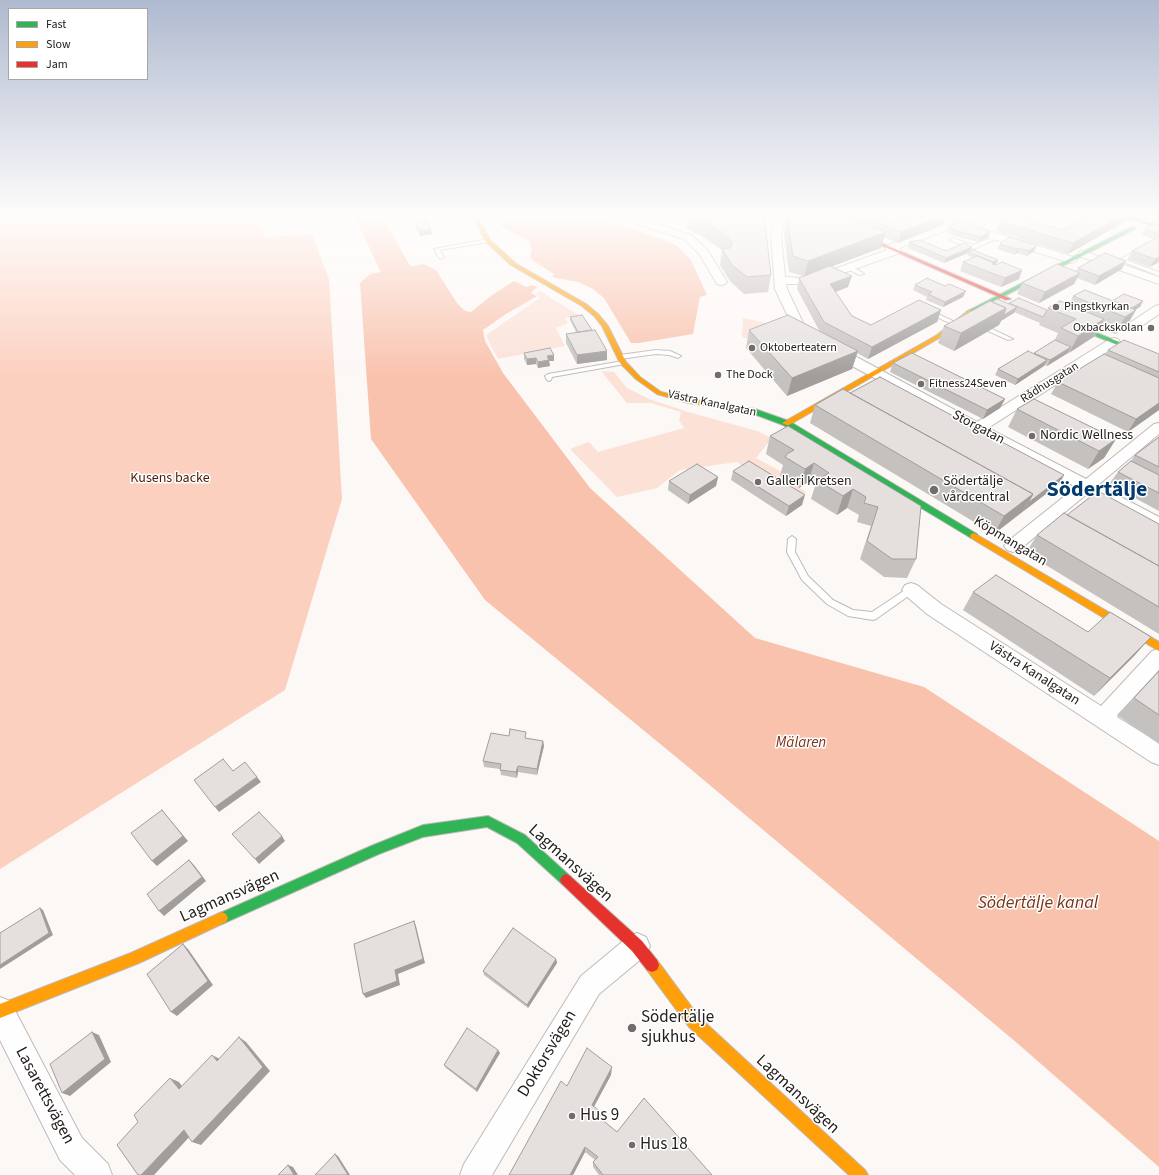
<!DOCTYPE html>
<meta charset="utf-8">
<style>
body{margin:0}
#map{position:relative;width:1159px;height:1175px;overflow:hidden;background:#fcf8f6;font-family:"Source Sans 3",sans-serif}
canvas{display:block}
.legend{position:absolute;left:8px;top:8px;width:140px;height:72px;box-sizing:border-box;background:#fff;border:1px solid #a9a6a5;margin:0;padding:5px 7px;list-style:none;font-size:12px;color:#27211e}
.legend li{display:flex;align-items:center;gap:8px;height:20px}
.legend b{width:20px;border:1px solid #a9a6a5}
</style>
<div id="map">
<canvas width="1159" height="1175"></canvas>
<ul class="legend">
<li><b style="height:5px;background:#30b455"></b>Fast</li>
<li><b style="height:5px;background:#ff9f0a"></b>Slow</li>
<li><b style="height:5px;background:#e5322d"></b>Jam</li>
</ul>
</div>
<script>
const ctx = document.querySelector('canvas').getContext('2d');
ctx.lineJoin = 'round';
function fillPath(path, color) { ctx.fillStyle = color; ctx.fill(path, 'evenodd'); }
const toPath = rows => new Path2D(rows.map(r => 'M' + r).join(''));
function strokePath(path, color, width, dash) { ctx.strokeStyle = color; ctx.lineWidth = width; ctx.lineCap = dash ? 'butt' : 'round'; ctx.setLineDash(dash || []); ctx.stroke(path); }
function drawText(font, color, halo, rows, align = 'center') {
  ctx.font = font + ' "Source Sans 3",sans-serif'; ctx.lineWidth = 3; ctx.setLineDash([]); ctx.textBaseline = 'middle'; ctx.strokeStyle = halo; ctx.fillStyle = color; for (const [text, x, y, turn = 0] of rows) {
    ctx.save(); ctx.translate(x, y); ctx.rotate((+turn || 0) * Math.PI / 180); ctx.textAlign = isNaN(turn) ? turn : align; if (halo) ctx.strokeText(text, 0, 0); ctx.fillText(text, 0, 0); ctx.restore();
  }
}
const green = toPath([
 [540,291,580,316,565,318,568,323,556,328,565,346,498,359,489,342,486,335,540,298,536,294],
 [743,318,763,322,775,328,750,339,742,337],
 [601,371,614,372,627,388,649,399,688,412,757,431,772,438,756,458,782,472,781,476,806,492,795,500,737,462,680,470,657,488,617,497,570,449,589,442,598,452,684,428,679,420,681,412,651,403,627,403]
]);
const forest = toPath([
 [0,214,260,214,265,237,312,234,329,279,342,499,285,690,0,869]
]);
const water = toPath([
 [353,214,381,214,410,266,424,264,436,270,457,303,465,311,471,312,492,295,514,281,526,287,533,285,537,287,531,293,537,296,506,314,483,330,485,341,503,373,590,488,755,638,924,687,1159,841,1159,1167,1017,1043,687,766,485,600,371,439,360,283,370,274,381,272],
 [494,214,592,214,613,223,662,239,676,245,691,260,707,295,700,297,693,334,639,343,631,343,604,298,593,289,578,282,552,277,554,274,532,260,530,256,532,251,529,241,501,226]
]);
const lane = toPath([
 [995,236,1000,237,974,249,949,240,952,238,974,245,995,236],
 [488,239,490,240,490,242,440,250,444,257,441,259,439,258,434,249,488,239],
 [1159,240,1159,244,1153,245,1126,260,1159,272,1159,276,1119,260,1149,243,1159,240],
 [848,265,863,273,864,274,859,275,846,268,845,267,848,265],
 [932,313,936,313,957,323,952,324,932,315,932,313],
 [988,329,992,329,1013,339,1008,340,988,331,988,329],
 [656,350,670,351,681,356,678,358,669,355,656,354,620,359,617,357,620,355,656,350],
 [623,361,625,362,625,364,552,377,551,380,549,381,547,380,545,376,548,374,623,361],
 [792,536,796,539,795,552,808,576,833,600,853,610,872,612,908,588,911,587,916,590,914,592,876,619,873,620,848,616,827,604,802,580,787,552,788,539,792,536]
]);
const street = toPath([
 [611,214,626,214,692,235,708,251,727,282,725,284,721,285,717,284,700,255,684,239,612,216,611,214],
 [783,214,793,214,783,227,781,236,785,277,802,278,815,276,887,250,885,248,886,246,945,224,919,216,918,214,933,214,970,225,987,214,998,214,980,228,1076,258,1077,260,1072,263,1068,262,955,227,899,248,901,251,900,253,821,281,802,284,786,284,787,289,805,327,815,336,813,339,809,340,805,339,794,329,775,289,771,236,773,227,783,214],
 [1152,214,1159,214,1159,218,1149,225,1141,225,1140,223,1141,221,1152,214],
 [1083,251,1159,277,1159,284,1079,256,1078,254,1079,252,1083,251],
 [1159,305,1159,314,1136,330,1128,330,1126,327,1128,324,1155,306,1159,305],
 [1114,338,1118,339,1120,342,1118,345,988,428,1086,479,1154,424,1159,423,1159,434,1098,485,1159,517,1159,530,1153,528,1088,493,1019,550,1013,552,1007,550,1004,546,1007,542,1076,487,828,353,827,350,828,347,838,347,977,422,1110,339,1114,338],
 [911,583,917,585,941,604,1101,706,1152,651,1159,649,1159,670,1117,717,1159,743,1159,765,1151,762,927,614,905,595,902,590,905,585,911,583],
 [637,933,646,937,650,946,646,955,599,994,492,1175,460,1175,464,1164,581,976,628,937,637,933],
 [0,997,10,1001,82,1138,108,1164,112,1175,75,1175,60,1160,0,1040,0,997]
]);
const fast = toPath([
 [1114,214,1121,214,1159,225,1159,229,1114,214],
 [1133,226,1136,228,1135,229,971,313,966,312,1133,226],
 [1066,322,1070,322,1159,358,1159,362,1066,324,1066,322],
 [739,407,755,409,789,421,977,534,978,536,977,538,971,538,783,425,751,413,737,410,737,408,739,407],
 [488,816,525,835,570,876,572,880,570,884,566,886,562,884,517,843,487,827,423,837,379,854,222,924,218,922,216,918,218,914,371,846,423,825,488,816]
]);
const slow = toPath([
 [472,214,476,214,490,240,515,263,586,304,598,314,608,326,626,362,640,377,661,392,689,399,739,407,741,408,741,410,689,403,657,394,636,379,620,363,602,326,594,316,582,306,511,265,486,242,472,214],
 [969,310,972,312,971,313,941,337,789,425,786,425,782,423,937,335,969,310],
 [974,533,1159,642,1159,651,971,538,970,536,971,534,974,533],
 [222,912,226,914,228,918,226,922,139,963,0,1018,0,1004,131,953,222,912],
 [652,958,657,960,699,1017,865,1170,868,1175,849,1175,689,1027,647,970,645,965,647,960,652,958]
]);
const jam = toPath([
 [809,214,815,214,1011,299,1006,300,809,214],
 [566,874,570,876,642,941,657,960,659,965,657,970,652,972,647,970,632,951,562,884,560,880,562,876,566,874]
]);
const wall = toPath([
 [658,214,673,214,667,217],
 [679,214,764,214,771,275,768,292,744,294,730,281,720,265,722,250,703,237,686,228,688,217,679,215],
 [789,214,895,214,886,218,896,222,898,221,900,214,966,214,959,218,947,215,943,225,898,243,884,237,881,248,832,266,848,287,836,292,852,316,871,325,941,310,937,322,868,359,857,353,852,369,787,396,746,348,749,330,820,332,797,289,799,278,803,276,789,272,784,233,787,217],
 [1001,214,1036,214,1033,216,1032,218,1028,220,1062,230,1087,218,1072,214,1129,214,1126,221,1068,254,999,232,996,231,1000,222,998,222],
 [416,223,431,229,432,234,420,236,416,228],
 [1159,225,1159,262,1150,267,1128,259,1132,251,1154,239,1142,235,1145,229],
 [948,226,990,231,988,237,979,242,958,237,946,232],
 [909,242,946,251,972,247,971,251,998,260,997,263,994,264,1022,270,1019,279,1001,287,960,271,963,262,973,258,967,255,968,253,944,263,908,248],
 [1000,244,1037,245,1034,251,1027,256,1017,253,1015,255,997,249],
 [1078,268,1122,269,1095,285,1077,278,1074,284,1039,303,1017,294,1022,283,1076,271],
 [915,285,963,297,943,307,926,300,927,297,913,290],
 [1073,296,1112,301,1140,307,1135,310,1126,327,1115,334,1100,328,1095,336,1047,366,1045,365,1044,366,1015,385,995,375,998,369,1033,354,1034,353,1055,340,1058,333,1039,325,1040,323,1014,312,1001,321,999,325,954,351,938,343,944,326,992,302,1009,304,1009,303,1047,310,1048,308,1069,305],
 [570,317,592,330,607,351,607,360,577,364,566,343,566,334,576,332,570,320],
 [1108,350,1159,354,1159,410,1128,432,1051,394,1058,382,1105,354],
 [524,353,554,361,549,361,550,366,538,368,536,364,527,365,524,359],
 [893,363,1005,399,1000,408,983,419,890,372],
 [850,393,1064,475,1059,484,994,534,810,423,815,405],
 [1017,409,1116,439,1104,458,1088,469,1008,427],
 [770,436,921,506,916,559,907,578,884,577,860,559,871,526,857,522,859,515,847,508,837,515,811,499,815,486,808,482,799,488,780,476,783,465,766,454],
 [1159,437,1159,511,1109,484,1118,472,1131,461,1135,455],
 [733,471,802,505,786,516,731,480],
 [718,477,716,486,688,504,668,490,669,481],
 [1067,515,1159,524,1159,634,1026,553,1037,535],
 [973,592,1088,632,1135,655,1094,696,963,610],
 [1159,670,1159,744,1117,715],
 [527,738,543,741,544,746,537,775,518,772,517,778,501,775,500,769,484,767,483,761],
 [556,959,557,963,528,1008,484,975,483,971],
 [498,1050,500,1053,477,1092,446,1068,444,1065],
 [611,1075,594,1107,601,1119,617,1132,712,1175,599,1175,593,1167,593,1162,595,1160,585,1152,573,1175,509,1175,567,1086]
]);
const shadedWall = toPath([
 [667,214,673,214,667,217],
 [886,214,895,214,885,219],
 [947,214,943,225,898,243,901,232],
 [961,214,966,214,959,218],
 [1025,214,1036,214,1033,216,1032,218,1028,220,1024,228],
 [1125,214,1129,214,1126,221,1068,254,1073,243],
 [431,229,432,234,420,236,420,231],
 [990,231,988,237,979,242,981,237],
 [886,232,881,248,804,277,808,261],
 [1037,245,1034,251,1027,256,1029,251],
 [972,247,970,252,968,252,968,253,944,263,946,258],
 [1019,248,1017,253,1015,255,1017,249],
 [1159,257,1159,262,1150,267,1155,259],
 [998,260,997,263,993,265,992,264],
 [1126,261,1122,269,1095,285,1099,276],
 [1022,270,1019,279,1001,287,1005,278],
 [1080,273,1074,284,1039,303,1045,292],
 [852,276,848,287,827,295,830,284],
 [966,291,963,297,943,307,945,302],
 [1143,301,1140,307,1128,314,1132,308],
 [1017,307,1014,313,1001,321,999,325,954,351,961,333,1006,308],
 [941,310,937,322,868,359,872,347],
 [1136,310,1126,327,1115,334,1125,317],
 [1104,319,1095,336,1069,353,1078,336],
 [1071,347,1068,353,1047,366,1050,360],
 [607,351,607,360,577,364,577,355],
 [858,351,852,369,787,396,792,378],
 [554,355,554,361,549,361,550,366,538,368,538,362,547,356],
 [536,358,536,364,527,365,527,359],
 [1047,360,1044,366,1015,385,1018,379],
 [1005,399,1000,408,983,419,987,410],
 [1159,403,1159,410,1128,432,1136,419],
 [1116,439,1104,458,1088,469,1099,451],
 [814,463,808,482,799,488,805,469],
 [1064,475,1059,484,1022,512,1028,503],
 [718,477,716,486,688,504,690,495],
 [853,489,847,508,837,515,843,496],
 [1033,494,1022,512,994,534,1004,516],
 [805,495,802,505,786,516,789,506],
 [1151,637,1135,655,1094,696,1110,678],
 [543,741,544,746,537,775,537,769],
 [518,766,518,772,517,778,516,772],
 [257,777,261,782,219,812,215,807],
 [162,810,188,841,157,866,152,861],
 [282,836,285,841,259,864,255,859],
 [189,860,194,865,206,881,164,916,159,911],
 [40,908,43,910,53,935,0,969,0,965],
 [414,921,416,926,425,963,398,974,400,985,366,998,363,994,395,970],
 [183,944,188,949,213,985,177,1016,171,1012],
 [556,959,557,963,528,1008,527,1005],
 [92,1032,99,1035,111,1062,70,1096,62,1093],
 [239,1037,246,1042,270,1071,201,1145,192,1142],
 [498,1050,500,1053,477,1092,476,1089],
 [212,1055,220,1059,217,1061],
 [612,1067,611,1075,591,1112,592,1105],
 [170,1078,179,1082,187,1093,179,1089],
 [184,1130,193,1133,154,1175,141,1175],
 [585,1147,585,1152,573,1175,570,1175],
 [335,1154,338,1156,350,1175,348,1175],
 [288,1165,293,1167,298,1175,294,1175]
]);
const building = toPath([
 [691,214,764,214,771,275,747,277,732,265,722,249,730,248,733,243,729,238,705,221,691,214],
 [789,214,840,214,886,232,808,261,793,256,787,217,789,214],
 [857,214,876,214,896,222,915,216,909,214,947,214,901,232,857,214],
 [1008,214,1027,214,1030,216,1025,219,1062,230,1095,214,1125,214,1073,243,1003,222,1001,220,1008,214],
 [427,221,431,229,420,231,416,223,427,221],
 [960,221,990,231,981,237,960,232,948,226,960,221],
 [1154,224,1159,225,1159,234,1145,229,1154,224],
 [1159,236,1159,257,1155,259,1132,251,1159,236],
 [1009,237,1037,245,1029,251,1019,248,1017,249,1000,244,1009,237],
 [920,240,946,251,964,243,972,247,946,258,909,242,920,240],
 [973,250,998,260,994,262,968,252,973,250],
 [1105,253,1126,261,1099,276,1078,268,1105,253],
 [977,256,994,263,992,264,996,265,1002,262,1022,270,1005,278,963,262,977,256],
 [1057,264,1080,273,1045,292,1022,283,1057,264],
 [830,266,852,276,830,284,852,316,871,325,919,300,941,310,872,347,824,322,799,278,830,266],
 [927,278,945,286,949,284,966,291,945,302,928,294,932,292,915,285,927,278],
 [1085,290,1136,310,1125,317,1073,296,1085,290],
 [1124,294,1143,301,1132,308,1112,301,1124,294],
 [1019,298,1047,310,1043,317,1009,303,1019,298],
 [997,299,1017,307,1004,315,1006,308,992,302,997,299],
 [990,301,1006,308,961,333,944,326,990,301],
 [1060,301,1104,319,1078,336,1061,328,1076,319,1048,308,1060,301],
 [582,315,592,330,578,332,570,317,582,315],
 [788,315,858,351,792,378,749,330,788,315],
 [595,330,607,351,577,355,566,334,595,330],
 [1055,340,1071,347,1050,360,1034,353,1055,340],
 [1124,340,1159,354,1159,372,1108,350,1124,340],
 [550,348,554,355,547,356,549,360,538,362,536,358,527,359,524,353,550,348],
 [1028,351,1047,360,1018,379,998,369,1028,351],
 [912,353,1005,399,987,410,893,363,912,353],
 [1104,354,1159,378,1159,403,1136,419,1058,382,1104,354],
 [880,377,1064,475,1028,503,1033,494,850,393,880,377],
 [843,389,1033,494,1004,516,815,405,843,389],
 [1034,399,1116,439,1099,451,1017,409,1034,399],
 [788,426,921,506,916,559,892,559,867,541,878,507,864,503,866,497,853,489,843,496,817,480,829,473,814,463,805,469,785,457,787,454,794,450,770,436,788,426],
 [1159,437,1159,467,1135,455,1159,437],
 [749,461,805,495,789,506,733,471,749,461],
 [1131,461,1159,475,1159,493,1118,472,1131,461],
 [697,464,718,477,690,495,669,481,697,464],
 [1098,491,1159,524,1159,566,1067,515,1098,491],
 [1064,513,1159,566,1159,607,1037,535,1064,513],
 [996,575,1088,632,1110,612,1151,637,1110,678,973,592,996,575],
 [1159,671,1159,715,1134,698,1159,671],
 [510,729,526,732,525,738,543,741,537,769,518,766,516,772,500,770,501,764,483,761,491,733,509,736,510,729],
 [223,759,233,771,245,762,257,777,215,807,194,780,223,759],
 [162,810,183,836,152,861,131,833,162,810],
 [259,812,282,836,255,859,232,834,259,812],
 [189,860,202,877,159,911,147,894,189,860],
 [40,908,49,933,0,965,0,933,40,908],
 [414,921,423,959,395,970,397,981,363,994,354,944,414,921],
 [513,928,556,959,527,1005,483,971,513,928],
 [183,944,208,981,171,1012,147,974,183,944],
 [467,1028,498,1050,476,1089,444,1065,467,1028],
 [92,1032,105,1059,62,1093,50,1064,92,1032],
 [239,1037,263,1067,192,1142,184,1130,141,1175,138,1175,117,1145,138,1122,134,1115,170,1078,179,1089,212,1055,217,1061,239,1037],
 [587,1048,612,1067,592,1105,602,1113,600,1118,617,1132,644,1098,712,1175,603,1175,593,1162,598,1157,585,1147,570,1175,509,1175,561,1081,567,1086,587,1048],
 [335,1154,348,1175,315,1175,335,1154],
 [288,1165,294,1175,278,1175,288,1165]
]);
const markers = [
 [1056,307,4,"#726c6a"],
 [1151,328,4,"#726c6a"],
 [752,348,4,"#726c6a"],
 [718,375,4,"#726c6a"],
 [921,384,4,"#726c6a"],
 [1032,436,4,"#726c6a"],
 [758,482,4,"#726c6a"],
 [934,490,5,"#726c6a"],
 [632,1028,5,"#726c6a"],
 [572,1116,4,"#726c6a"],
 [632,1145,4,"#726c6a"]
];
const farPoinames = [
 ["Pingstkyrkan",1064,307],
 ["Oxbackskolan",1143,328,"right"],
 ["Oktoberteatern",760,348],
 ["The Dock",726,375],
 ["Fitness24Seven",929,384]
];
const farStreetnames = [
 ["Rådhusgatan",1050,383,-32],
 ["Västra Kanalgatan",712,404,12]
];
const streetNames = [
 ["Storgatan",978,428,28],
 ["Köpmangatan",1010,542,31],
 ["Västra Kanalgatan",1034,674,33]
];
const poiNames = [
 ["Nordic Wellness",1040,436],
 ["Galleri Kretsen",766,482],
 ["Södertälje",943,482],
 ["vårdcentral",943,498]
];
const parkNames = [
 ["Kusens backe",170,479]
];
const waterNames = [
 ["Mälaren",801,744]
];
const nearStreetnames = [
 ["Lagmansvägen",570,864,42],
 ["Lagmansvägen",230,897,-24],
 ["Doktorsvägen",548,1054,-59],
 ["Lagmansvägen",797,1095,43],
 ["Lasarettsvägen",44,1096,62]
];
const nearPoinames = [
 ["Södertälje",641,1018],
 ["sjukhus",641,1038],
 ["Hus 9",580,1116],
 ["Hus 18",640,1145]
];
const nearWaternames = [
 ["Södertälje kanal",1038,904]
];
const townNames = [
 ["Södertälje",1097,491]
];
fillPath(green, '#fbe1d6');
fillPath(forest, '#fcd0bf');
fillPath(water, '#f9c2ad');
strokePath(lane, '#bebab8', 2);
strokePath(street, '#bebab8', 2);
strokePath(fast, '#bebab8', 2);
strokePath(slow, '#bebab8', 2);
strokePath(jam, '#bebab8', 2);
fillPath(lane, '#fffefe');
fillPath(street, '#fffefe');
fillPath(fast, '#30b455');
fillPath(slow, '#ff9f0a');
fillPath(jam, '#e5322d');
fillPath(wall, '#c5c1bf');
fillPath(shadedWall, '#a09d9b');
fillPath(building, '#e5e0de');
strokePath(building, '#a09d9b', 1);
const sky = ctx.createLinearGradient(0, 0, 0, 378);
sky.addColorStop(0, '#afbad0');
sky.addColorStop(0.57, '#fefcfb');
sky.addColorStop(1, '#fefcfb00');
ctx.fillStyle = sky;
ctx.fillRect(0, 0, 1159, 378);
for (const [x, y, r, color] of markers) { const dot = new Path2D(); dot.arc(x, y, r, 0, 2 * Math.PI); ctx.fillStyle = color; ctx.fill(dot); strokePath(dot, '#fff', 1.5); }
drawText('12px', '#27211e', '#fff', farPoinames, 'left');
drawText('12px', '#27211e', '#fff', farStreetnames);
drawText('14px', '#27211e', '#fff', streetNames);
drawText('14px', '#27211e', '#fff', poiNames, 'left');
drawText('14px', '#4b1c08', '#fff', parkNames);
drawText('italic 15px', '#773316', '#fff', waterNames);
drawText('17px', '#27211e', '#fff', nearStreetnames);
drawText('17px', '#27211e', '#fff', nearPoinames, 'left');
drawText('italic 18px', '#773316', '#fff', nearWaternames);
drawText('bold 22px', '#043b6c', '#fff', townNames);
</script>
